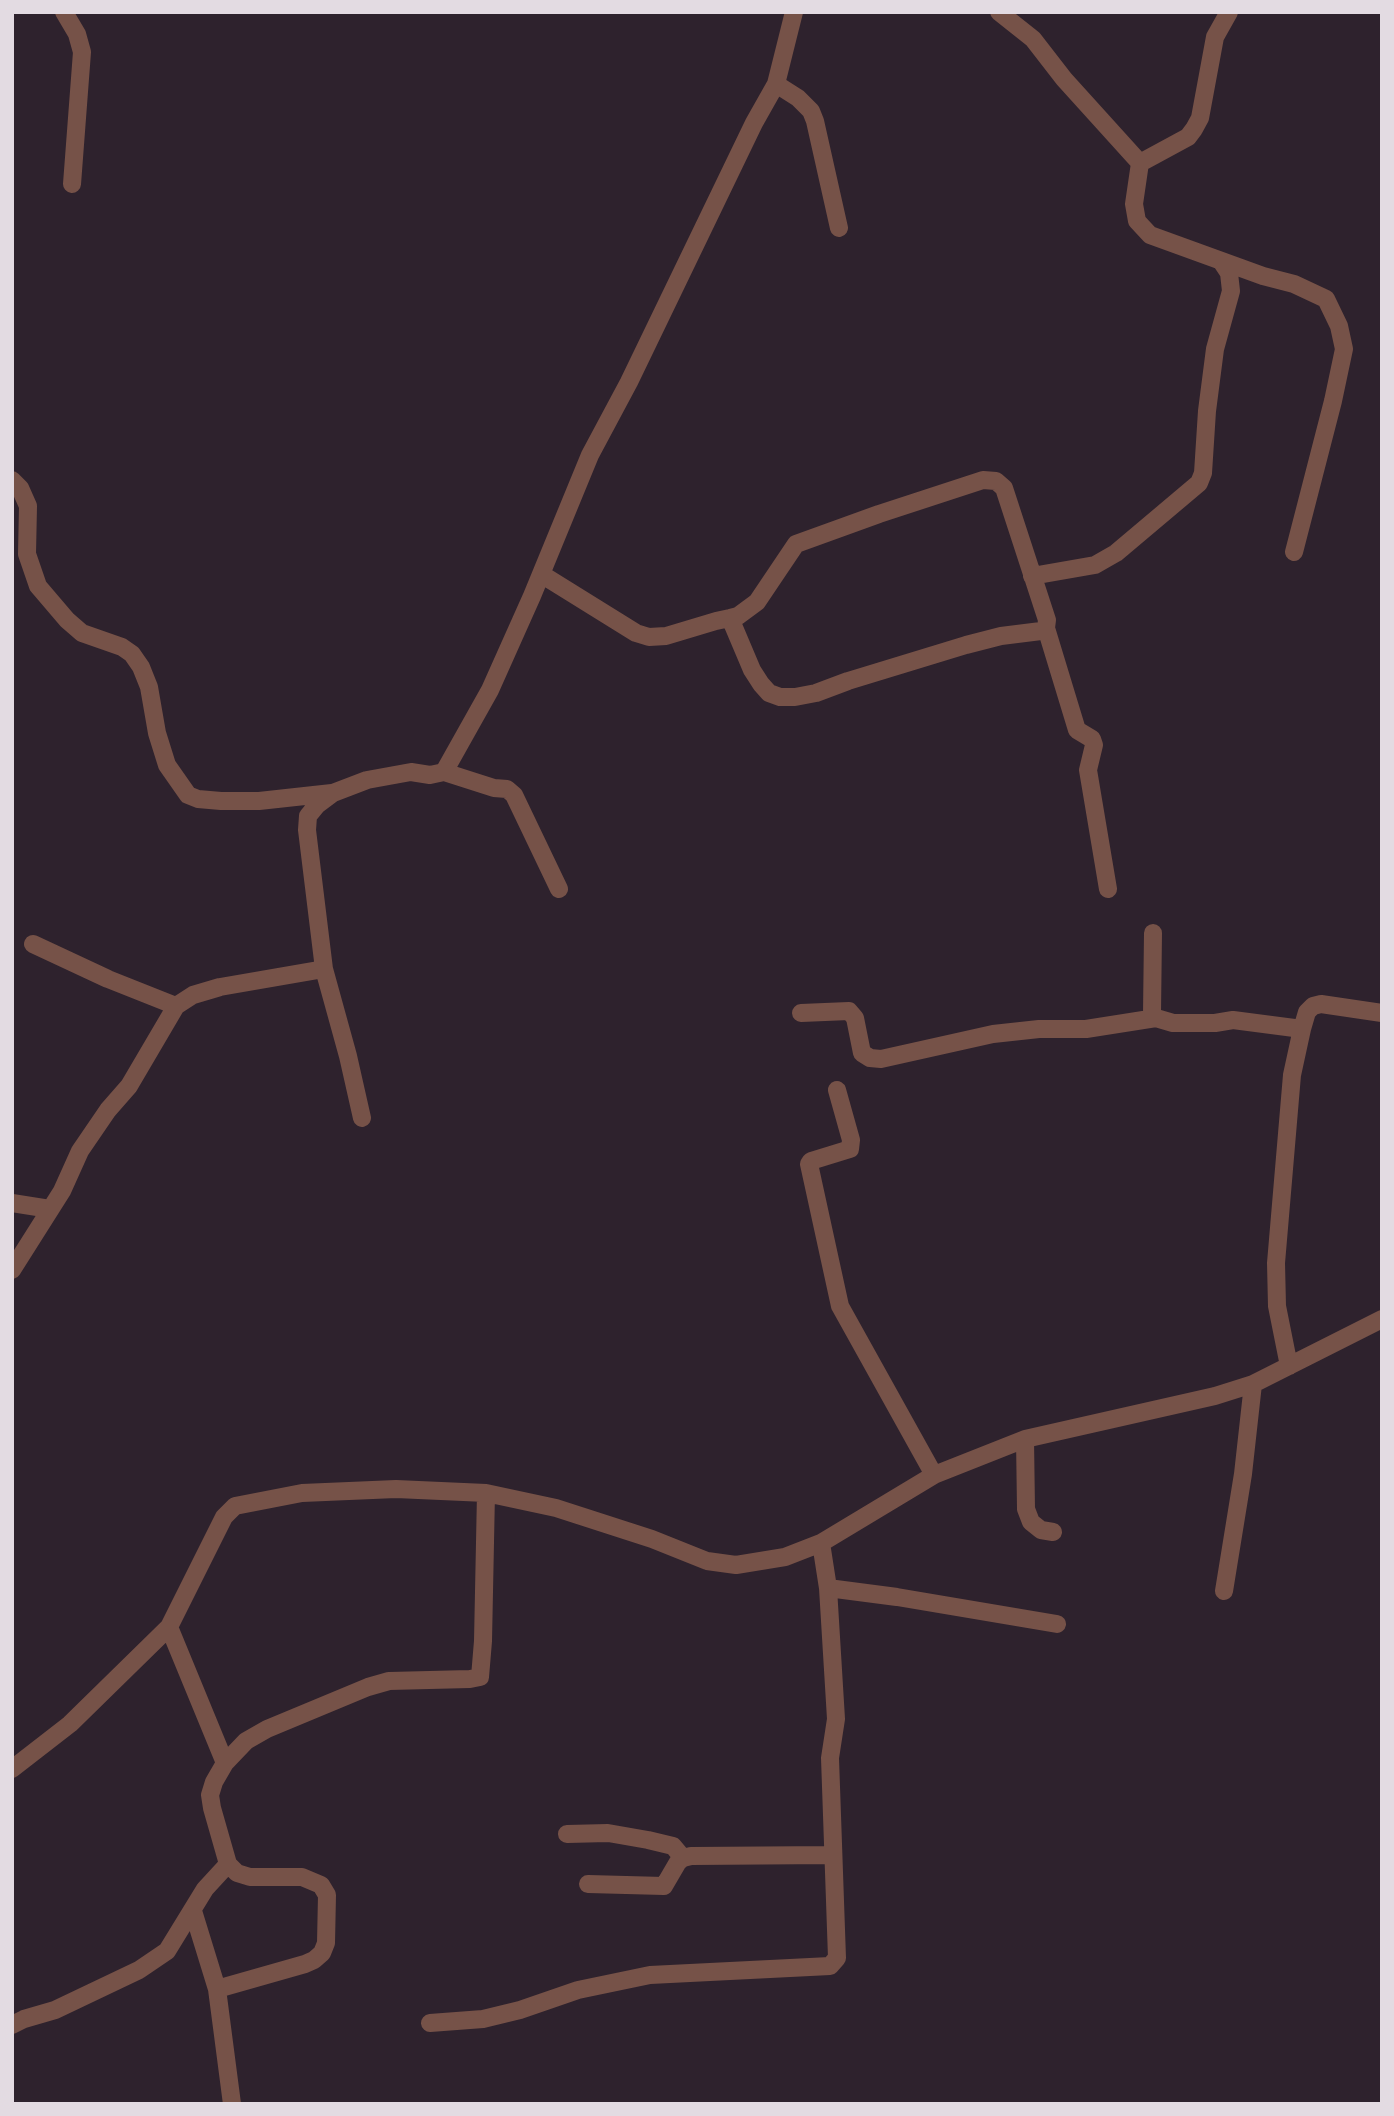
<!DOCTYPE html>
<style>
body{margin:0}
#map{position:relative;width:1394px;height:2116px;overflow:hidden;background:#2e222d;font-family:"Space Grotesk",sans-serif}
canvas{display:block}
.frame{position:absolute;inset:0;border:14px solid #e3dbe2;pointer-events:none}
</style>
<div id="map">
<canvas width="1394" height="2116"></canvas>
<div class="frame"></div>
</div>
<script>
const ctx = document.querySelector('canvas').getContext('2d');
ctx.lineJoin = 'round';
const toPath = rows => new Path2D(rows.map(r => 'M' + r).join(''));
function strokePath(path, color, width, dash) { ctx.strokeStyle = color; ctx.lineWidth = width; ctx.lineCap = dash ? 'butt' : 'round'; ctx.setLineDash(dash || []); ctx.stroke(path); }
const street = toPath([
 [64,12,77,34,82,52,72,184],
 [999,12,1033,39,1064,79,1140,163,1134,204,1137,221,1150,235,1263,276,1294,284,1326,299,1339,326,1344,349,1333,401,1294,552],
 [776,84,798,98,811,111,815,121,839,228],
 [1140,163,1188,137,1194,129,1200,118,1215,37,1229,12],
 [12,480,20,488,28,506,27,554,38,586,67,620,82,633,122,647,132,654,141,667,149,687,157,733,167,765,188,795,198,799,221,801,259,801,332,793],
 [541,574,636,633,649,637,666,636,716,621,730,618,738,616,757,602,796,544,879,514,983,480,996,481,1004,488,1047,620,1046,628,1041,631,1001,636,966,645,848,681,816,693,795,697,780,697,769,693,761,684,752,670,730,618],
 [1032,576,1095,565,1116,553,1199,483,1203,473,1207,411,1215,349,1231,291,1229,273,1221,261],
 [1046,628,1077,730,1092,739,1094,745,1088,770,1108,889],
 [444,772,494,788,507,789,514,795,559,889],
 [1153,933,1152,1013,1156,1018,1173,1023,1215,1023,1233,1020,1302,1029],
 [33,944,108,979,176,1006],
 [801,1013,849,1011,855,1018,862,1053,870,1058,881,1059,993,1034,1039,1029,1086,1029,1156,1018],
 [837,1090,851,1140,850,1149,811,1161,809,1164,840,1306,934,1475],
 [362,1118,348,1056,324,969,307,830,308,816,317,805,333,793,367,780,411,772,430,775,444,772,490,690,532,596,590,455,629,382,754,123,776,84,794,12],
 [12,1203,50,1209],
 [12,1270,62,1191,80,1151,108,1110,129,1086,176,1006,193,995,220,987,324,969],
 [1289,1366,1277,1306,1276,1263,1292,1075,1302,1029,1307,1012,1313,1006,1321,1004,1382,1013],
 [1025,1439,1026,1509,1031,1522,1041,1530,1053,1532],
 [828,1588,897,1597,1057,1624],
 [1224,1591,1243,1474,1253,1384],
 [169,1627,225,1763],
 [12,1769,70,1724,169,1627,224,1517,235,1506,302,1493,396,1489,486,1493,556,1508,652,1539,707,1561,736,1565,785,1557,821,1543,934,1475,1025,1439,1215,1396,1253,1384,1382,1319],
 [567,1834,608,1833,648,1840,673,1846,683,1858],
 [588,1884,664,1886,678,1862,683,1858,691,1856,833,1855],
 [193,1911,217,1989,232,2104],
 [217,1989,305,1964,314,1960,322,1953,326,1943,327,1895,321,1885,302,1877,250,1877,237,1873,228,1864,212,1808,210,1795,214,1782,225,1763,246,1741,267,1729,368,1687,389,1681,470,1679,480,1677,483,1641,486,1493],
 [430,2023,483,2019,520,2010,578,1990,650,1975,830,1966,837,1958,830,1758,836,1719,828,1588,821,1543],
 [12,2025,24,2019,55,2010,139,1970,167,1951,205,1889,228,1864]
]);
strokePath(street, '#765248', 18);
</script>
